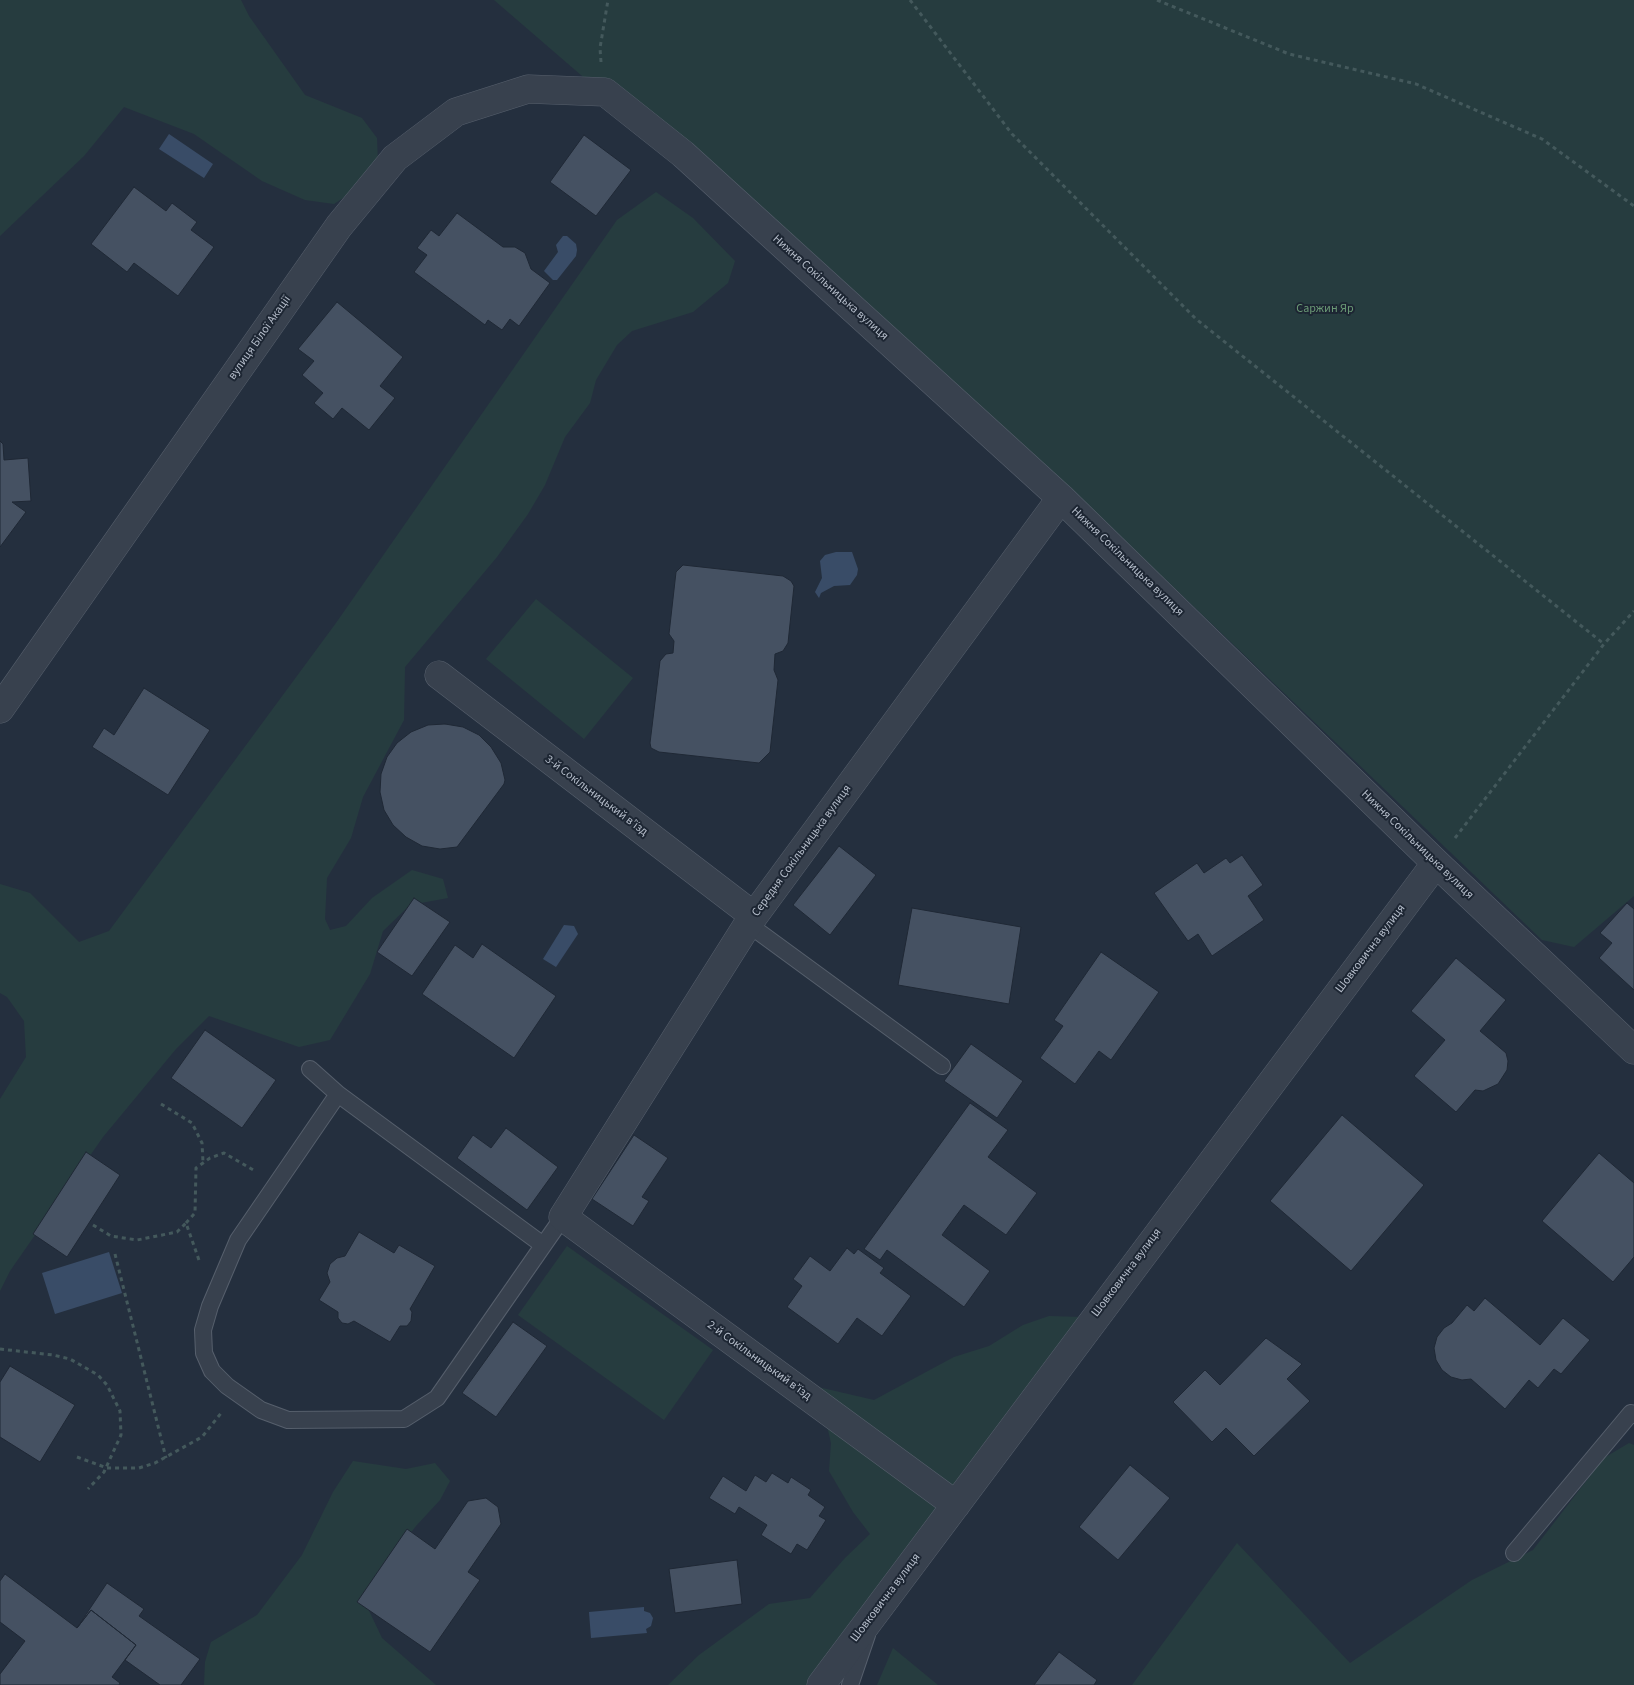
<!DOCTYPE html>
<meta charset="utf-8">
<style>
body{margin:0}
canvas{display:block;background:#242f3e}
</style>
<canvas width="1634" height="1685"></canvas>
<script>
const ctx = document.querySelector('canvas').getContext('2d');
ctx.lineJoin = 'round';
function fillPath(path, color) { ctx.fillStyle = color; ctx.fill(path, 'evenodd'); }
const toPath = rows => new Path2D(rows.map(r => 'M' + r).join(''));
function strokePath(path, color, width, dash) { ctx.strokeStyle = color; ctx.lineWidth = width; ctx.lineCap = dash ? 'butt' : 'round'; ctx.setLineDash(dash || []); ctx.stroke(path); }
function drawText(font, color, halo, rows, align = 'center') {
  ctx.font = font + ' "Source Sans 3",sans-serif'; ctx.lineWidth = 4; ctx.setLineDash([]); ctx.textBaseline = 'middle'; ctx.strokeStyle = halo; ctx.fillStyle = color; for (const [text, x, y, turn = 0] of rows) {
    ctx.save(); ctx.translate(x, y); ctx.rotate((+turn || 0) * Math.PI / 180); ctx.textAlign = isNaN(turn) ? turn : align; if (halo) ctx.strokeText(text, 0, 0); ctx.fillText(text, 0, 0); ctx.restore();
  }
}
const green = toPath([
 [0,0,241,0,249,16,305,95,362,118,377,138,378,164,363,185,334,204,305,200,262,181,194,134,124,107,84,156,0,236],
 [494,0,1634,0,1634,896,1574,947,1542,940,1166,580],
 [656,192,693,218,735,261,728,283,693,312,632,331,617,345,596,380,590,403,565,437,545,485,528,514,497,557,405,667,404,720,363,797,351,838,327,878,325,919,330,930,346,926,372,898,412,870,443,879,448,898,410,905,383,931,370,974,330,1040,299,1047,209,1016,176,1049,103,1137,10,1271,0,1291,0,1099,26,1057,24,1021,7,997,0,993,0,884,30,893,79,942,109,931,336,623,617,220],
 [536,599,633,678,584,739,486,659],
 [567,1246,713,1350,664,1420,518,1315],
 [1049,1316,1081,1317,808,1685,668,1685,699,1655,769,1604,810,1598,845,1558,870,1534,853,1512,829,1471,831,1443,818,1387,874,1400,954,1357,989,1346,1023,1325],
 [1629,1443,1634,1445,1634,1685,1132,1685,1237,1543,1350,1663,1472,1580,1533,1550,1604,1458],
 [353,1461,406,1469,435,1463,450,1481,440,1500,416,1526,362,1596,382,1638,436,1685,204,1685,205,1662,211,1642,257,1615,302,1555,333,1492],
 [893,1648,938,1685,877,1685]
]);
const water = toPath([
 [169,134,213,164,204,178,159,149],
 [563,236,567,236,576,244,577,250,576,256,557,280,553,280,544,271,558,252,556,245],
 [836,552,852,552,858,569,857,575,850,585,834,586,821,593,819,598,815,592,822,578,820,561,825,555],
 [564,925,574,926,578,934,556,967,543,959],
 [109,1252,122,1293,55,1314,42,1273],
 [644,1607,644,1611,650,1613,653,1618,651,1626,646,1629,647,1633,591,1638,589,1612]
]);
const building = toPath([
 [584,135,631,170,596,216,550,182,584,135],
 [134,187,166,211,172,203,197,222,191,230,214,247,178,296,134,263,127,272,91,244,134,187],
 [457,213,503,247,515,247,525,253,531,269,550,283,519,326,510,319,502,330,488,320,485,325,414,272,427,255,417,248,431,230,439,236,457,213],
 [337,302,403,357,380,386,395,398,369,430,342,408,333,419,314,403,323,393,302,375,314,361,298,349,337,302],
 [0,441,3,444,4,460,28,458,31,501,12,502,26,512,0,547,0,441],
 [683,565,783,576,791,581,794,586,788,643,783,651,775,654,774,670,778,680,770,752,759,763,659,752,651,748,650,743,660,661,666,654,673,653,674,641,669,634,676,572,683,565],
 [144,688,210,730,168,795,92,747,104,728,114,735,144,688],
 [445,724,463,727,479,735,491,747,501,763,505,780,504,784,457,847,440,849,422,846,406,837,393,825,384,810,380,792,381,774,387,757,397,743,411,732,428,725,445,724],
 [839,846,876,875,830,935,793,905,839,846],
 [1242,855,1263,885,1248,896,1264,920,1212,956,1198,934,1188,941,1154,893,1197,863,1204,873,1226,858,1230,863,1242,855],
 [414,898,450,922,412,976,377,952,414,898],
 [1627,903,1634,909,1634,990,1599,958,1612,943,1600,933,1627,903],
 [912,908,1021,927,1009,1004,898,985,912,908],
 [482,944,556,996,514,1058,422,994,455,945,473,958,482,944],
 [1101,952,1159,992,1111,1060,1099,1051,1075,1084,1040,1058,1063,1026,1054,1020,1101,952],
 [1456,958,1506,1000,1480,1031,1506,1053,1508,1061,1507,1070,1498,1084,1483,1091,1475,1090,1456,1112,1414,1076,1445,1040,1411,1011,1456,958],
 [205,1030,276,1080,242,1128,171,1078,205,1030],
 [971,1044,1023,1081,997,1118,944,1081,971,1044],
 [970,1103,1008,1130,988,1157,1037,1193,1006,1235,964,1205,942,1235,990,1271,964,1307,887,1250,880,1260,864,1249,970,1103],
 [1342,1115,1424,1185,1351,1271,1270,1201,1342,1115],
 [506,1128,558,1167,527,1210,457,1158,473,1135,491,1148,506,1128],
 [634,1135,668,1158,642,1197,649,1201,633,1226,592,1199,634,1135],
 [86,1152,120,1175,67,1257,33,1234,86,1152],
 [1599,1153,1634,1183,1634,1257,1613,1282,1542,1221,1599,1153],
 [359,1232,394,1253,399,1245,435,1266,410,1309,412,1312,411,1321,407,1326,400,1326,390,1342,354,1321,348,1324,342,1323,338,1318,338,1312,319,1300,330,1282,327,1273,330,1264,337,1258,345,1256,359,1232],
 [847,1248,854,1254,858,1249,884,1268,880,1273,911,1296,882,1336,857,1318,838,1344,787,1307,802,1286,793,1279,810,1256,830,1271,847,1248],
 [1485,1298,1540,1345,1563,1318,1590,1340,1561,1374,1554,1369,1538,1388,1529,1380,1505,1409,1471,1379,1462,1380,1451,1377,1442,1370,1436,1360,1434,1348,1437,1337,1444,1328,1452,1323,1467,1305,1474,1311,1485,1298],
 [513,1322,547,1346,496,1417,462,1393,513,1322],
 [1266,1338,1302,1364,1287,1379,1310,1401,1254,1456,1226,1428,1212,1442,1173,1402,1205,1370,1220,1385,1266,1338],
 [10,1366,75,1405,40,1462,0,1437,0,1382,10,1366],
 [1130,1465,1170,1498,1118,1560,1079,1527,1130,1465],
 [772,1473,788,1483,791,1477,811,1490,808,1495,825,1507,819,1516,826,1520,807,1550,797,1544,791,1554,761,1535,767,1525,739,1507,735,1514,709,1498,723,1476,746,1491,755,1475,766,1482,772,1473],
 [486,1498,498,1507,501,1524,468,1572,480,1580,430,1652,357,1602,407,1529,435,1549,468,1501,486,1498],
 [737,1560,742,1604,675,1613,669,1569,737,1560],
 [5,1574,77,1628,91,1610,136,1645,112,1677,120,1683,119,1685,0,1685,0,1674,25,1641,0,1622,0,1581,5,1574],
 [107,1583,144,1609,139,1616,200,1659,181,1685,160,1685,125,1660,136,1645,91,1610,77,1628,107,1583],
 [1059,1652,1097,1680,1094,1685,1034,1685,1059,1652]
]);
const path = toPath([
 [910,0,1012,134,1196,319,1604,644],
 [1157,0,1289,54,1416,84,1542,139,1634,206],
 [601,62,600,48,608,0],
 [1455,838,1604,644,1634,611],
 [161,1104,192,1123,202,1143,203,1162],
 [186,1223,195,1213,196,1168,210,1158,224,1153,255,1171],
 [93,1225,111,1236,137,1240,177,1232,186,1223,200,1263],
 [115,1254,166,1458],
 [0,1349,53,1355,70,1359,98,1375,107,1385,120,1411,121,1435,104,1472,88,1489],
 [77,1457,107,1468,139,1468,155,1463,202,1437,222,1412]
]);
const lane = toPath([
 [748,924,942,1066],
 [310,1069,338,1094,543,1245],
 [338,1094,238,1240,210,1306,203,1330,204,1353,212,1371,227,1386,261,1410,288,1420,404,1419,437,1398,563,1217],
 [1514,1553,1631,1413,1634,1415],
 [850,1685,867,1635]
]);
const street = toPath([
 [439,675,754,916],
 [0,709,339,226,395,158,456,112,528,89,605,92,683,154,1061,498,1436,863,1634,1050],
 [956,1505,563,1217,748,924,1061,498],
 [821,1685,1436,863]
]);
const streetNames = [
 ["Нижня Сокільницька вулиця",830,288,42],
 ["вулиця Білої Акації",260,338,-55],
 ["Нижня Сокільницька вулиця",1127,562,44],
 ["3-й Сокільницький в’їзд",596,796,37],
 ["Нижня Сокільницька вулиця",1417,845,44],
 ["Середня Сокільницька вулиця",802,851,-54],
 ["Шовковична вулиця",1371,949,-53],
 ["Шовковична вулиця",1127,1273,-53],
 ["2-й Сокільницький в’їзд",759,1361,36],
 ["Шовковична вулиця",886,1598,-53]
];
const parkNames = [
 ["Саржин Яр",1325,309]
];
fillPath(green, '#263c3f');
fillPath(water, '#394c67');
fillPath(building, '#455162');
strokePath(building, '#1f2835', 1);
strokePath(lane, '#565f6c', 18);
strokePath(street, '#565f6c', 29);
strokePath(path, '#44595c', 3, [4, 4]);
strokePath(lane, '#38414e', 16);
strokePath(street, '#38414e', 28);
drawText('12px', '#b4bcc9', '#1d2633', streetNames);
drawText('12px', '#6b9a76', '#1d2633', parkNames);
</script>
